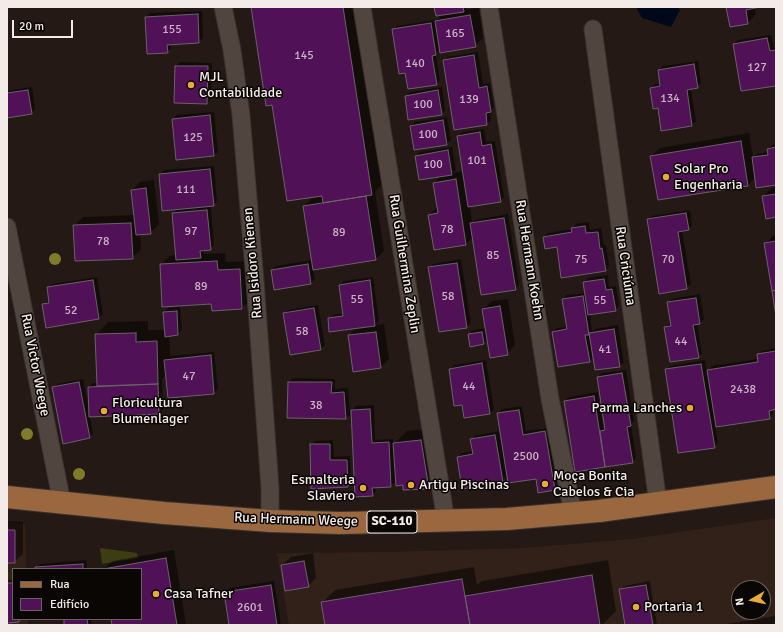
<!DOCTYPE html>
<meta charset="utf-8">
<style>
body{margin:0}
#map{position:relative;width:783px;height:632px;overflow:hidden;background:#241914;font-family:Signika,sans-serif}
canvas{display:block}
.frame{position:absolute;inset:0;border:8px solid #f3ebe8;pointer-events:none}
.legend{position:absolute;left:12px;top:568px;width:130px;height:52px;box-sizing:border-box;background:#090604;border:1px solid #67625f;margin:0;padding:5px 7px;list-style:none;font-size:12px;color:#f3ebe8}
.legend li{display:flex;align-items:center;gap:8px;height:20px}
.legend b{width:20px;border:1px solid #67625f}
.north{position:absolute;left:731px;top:580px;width:40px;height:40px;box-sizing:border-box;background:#090604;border:1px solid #67625f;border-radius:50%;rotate:261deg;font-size:11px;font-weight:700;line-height:16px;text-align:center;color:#f3ebe8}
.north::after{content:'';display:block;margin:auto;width:14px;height:18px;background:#e8ab37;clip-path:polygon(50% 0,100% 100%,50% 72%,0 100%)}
.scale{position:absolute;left:12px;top:20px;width:61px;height:18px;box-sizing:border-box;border:2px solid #f3ebe8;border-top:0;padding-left:5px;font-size:12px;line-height:14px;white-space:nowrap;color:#f3ebe8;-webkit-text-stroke:3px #090604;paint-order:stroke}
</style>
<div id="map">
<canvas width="783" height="632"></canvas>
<div class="frame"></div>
<ul class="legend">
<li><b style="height:5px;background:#9a673f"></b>Rua</li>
<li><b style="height:11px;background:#511157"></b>Edifício</li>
</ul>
<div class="north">N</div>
<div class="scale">20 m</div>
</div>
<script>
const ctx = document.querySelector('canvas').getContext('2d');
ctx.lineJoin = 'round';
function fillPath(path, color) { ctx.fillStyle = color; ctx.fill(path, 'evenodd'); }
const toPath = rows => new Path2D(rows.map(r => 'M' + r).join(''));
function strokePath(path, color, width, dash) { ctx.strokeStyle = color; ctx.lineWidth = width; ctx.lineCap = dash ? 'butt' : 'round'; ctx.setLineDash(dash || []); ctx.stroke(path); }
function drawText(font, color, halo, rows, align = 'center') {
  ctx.font = font + ' Signika,sans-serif'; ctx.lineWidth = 3; ctx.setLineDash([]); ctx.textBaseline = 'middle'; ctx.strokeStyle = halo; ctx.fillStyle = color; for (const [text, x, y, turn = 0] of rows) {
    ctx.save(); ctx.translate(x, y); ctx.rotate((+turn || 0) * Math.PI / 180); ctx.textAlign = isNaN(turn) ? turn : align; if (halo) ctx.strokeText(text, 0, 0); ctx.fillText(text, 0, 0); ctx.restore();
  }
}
const built = toPath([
 [776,518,776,625,289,625,277,553,389,552,524,548,632,539],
 [739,588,763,588,763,612,739,612],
 [7,522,25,524,26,569,13,569,13,619,28,619,28,625,7,625]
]);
const green = toPath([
 [100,548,137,553,138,558,102,564]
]);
const water = toPath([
 [636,7,677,7,680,10,671,27,642,18]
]);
const shadow = toPath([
 [252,7,357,7,384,182,375,192,384,251,376,259,313,269,315,279,311,283,272,270,276,266,312,260,304,207,312,198,323,197,273,104],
 [435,7,467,7,465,10,479,8,483,38,475,46,440,49,436,54,440,80,436,84,406,72,393,30,397,26,435,20,435,22,443,14],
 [727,7,756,7,755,7,756,14,748,23,730,26],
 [202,11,203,38,199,42,171,43,171,48,167,52,146,17,150,13],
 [771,35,774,48,776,47,776,85,734,44,738,40],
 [478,52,483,84,490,83,494,107,490,111,491,120,487,124,455,129,444,61,448,57],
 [698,61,701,83,697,87,691,89,696,121,692,125,659,107,651,88,655,84,661,83,659,70,663,66],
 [180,62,212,63,211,99,207,103,175,102,176,66],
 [32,87,35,109,31,113,7,117,7,91],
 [442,87,445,110,441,114,406,96,410,92],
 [214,112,218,152,214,155,173,119,177,115],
 [447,117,451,140,447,144,411,126,415,122],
 [484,129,486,142,495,141,504,197,500,201,470,206,472,222,475,220,508,214,519,285,515,289,473,237,466,244,434,249,429,215,438,206,434,183,442,175,416,156,420,152,452,147,456,170,452,173,463,171,458,136,462,132],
 [749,133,753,157,757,154,768,152,768,149,772,145,776,144,776,183,756,177,748,185,659,199,651,156,660,148],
 [214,166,217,201,213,205,211,206,214,245,210,249,204,250,204,254,225,253,226,262,248,261,250,300,242,308,212,303,161,264,170,256,176,255,173,214,178,209,160,174,164,170],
 [154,180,159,224,150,233,140,234,141,250,132,258,74,226,83,217,135,215,132,190,140,182],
 [776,187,776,216,763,196,772,188],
 [690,210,692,225,688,229,682,230,691,284,687,288,648,220,652,216],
 [589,222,590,230,601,228,604,245,606,245,609,266,606,270,557,246,544,237,548,233,572,229,576,224],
 [774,235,776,235,776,311,765,244],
 [461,259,471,323,467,327,429,268,433,264],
 [608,275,609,287,616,286,619,306,615,310,590,314,592,331,595,329,618,325,624,362,620,366,596,369,594,356,589,361,553,332,557,328,568,327,563,299,567,295,586,293,584,282,588,278],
 [97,277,103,314,99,318,44,304,50,300,48,288,52,284],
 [373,277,379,321,375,325,384,324,389,359,381,367,349,335,357,327,329,319,333,315,344,313,340,285,344,281],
 [700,294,704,319,700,323,697,323,702,353,698,357,665,327,671,323,668,303,672,299],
 [508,299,515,345,507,354,488,339,484,343,469,334,473,330,486,328,483,310,492,301],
 [318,305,325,345,321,349,284,314,288,310],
 [180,307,182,330,178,334,169,335,170,356,214,352,218,389,214,393,167,374,162,379,163,409,159,413,90,416,93,433,89,437,53,388,57,384,83,379,88,404,89,404,89,387,93,383,98,383,96,335,108,322,148,321,148,330,165,330,164,312,168,308],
 [776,348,776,408,773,409,773,414,769,418,715,426,718,443,714,447,666,370,670,366,705,360,707,372,712,366,758,359,758,354,762,351],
 [486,360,494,409,490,413,465,417,463,404,450,369,454,365],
 [626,370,634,421,631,424,636,458,632,462,576,471,565,401,569,397,598,392,603,428,606,427,598,377,602,373],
 [293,378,335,379,335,389,348,388,350,415,346,418,289,382],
 [374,405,375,440,393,439,393,445,407,431,434,428,441,476,428,488,403,484,396,481,391,486,376,487,376,491,372,495,352,410,356,406],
 [522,406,526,431,549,428,558,485,554,489,537,478,508,476,502,481,458,457,462,453,474,451,472,439,476,435,501,431,498,413,502,409],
 [333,440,334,457,350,456,351,482,347,486,311,445,315,441],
 [7,521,23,522,23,554,14,562,7,562],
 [174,550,186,625,113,625,112,619,141,619,141,569,104,569,113,561],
 [313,553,316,578,308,586,282,565,291,557],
 [86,560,87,569,36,569,40,564],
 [608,560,616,611,602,625,326,625,323,602,335,590,474,567,477,585,482,581],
 [7,580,13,580,13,619,21,619,18,621,7,622],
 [274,581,281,625,230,625,225,592,229,588],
 [650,581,657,625,626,625,620,590,624,586],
 [776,616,776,625,720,625],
 [65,619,91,619,92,625,65,625]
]);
const building = toPath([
 [251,7,343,7,372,195,323,203,322,196,287,201,272,105,266,106,251,7],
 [434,7,463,7,464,12,436,16,434,7],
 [726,7,760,7,746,10,748,24,730,27,726,7],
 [198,14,199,43,167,45,168,53,147,54,145,17,198,14],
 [470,15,476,47,440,53,435,21,470,15],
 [431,23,436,55,432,56,437,85,408,89,405,73,399,74,392,29,431,23],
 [767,38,770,51,776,50,776,86,741,91,733,44,767,38],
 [474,55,479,88,487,86,491,112,486,113,487,125,454,130,443,60,474,55],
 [694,64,698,88,687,90,692,126,661,131,658,108,653,109,650,88,660,86,658,70,694,64],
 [175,66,208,66,207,104,174,103,175,66],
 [28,90,32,114,7,118,7,93,28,90],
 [438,90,442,115,408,120,405,96,438,90],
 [210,115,214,156,176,160,172,119,210,115],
 [443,120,447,145,414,150,410,126,443,120],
 [480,132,482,146,491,144,501,202,468,207,457,136,480,132],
 [741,141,748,186,658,200,650,156,741,141],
 [776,147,776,185,756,188,752,157,768,155,767,149,776,147],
 [448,150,452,175,419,180,415,156,448,150],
 [210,169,214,206,162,211,159,174,210,169],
 [456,179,466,245,434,250,428,215,438,213,433,183,456,179],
 [146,188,151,234,136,235,131,190,146,188],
 [776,194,776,217,766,219,762,196,776,194],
 [366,196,376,260,313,270,303,206,366,196],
 [207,210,211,250,200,251,201,258,176,260,172,213,207,210],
 [686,213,689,230,678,232,687,289,659,294,647,219,686,213],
 [504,218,516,290,481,295,470,223,504,218],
 [131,223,133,259,75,261,73,225,131,223],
 [585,226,586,233,598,232,600,249,602,248,606,271,561,278,557,247,545,249,543,237,572,232,571,228,585,226],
 [776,241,776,290,772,291,764,243,776,241],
 [217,261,218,270,240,269,242,309,212,311,211,304,162,307,160,264,217,261],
 [457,263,467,328,439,332,428,267,457,263],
 [308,264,311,284,274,290,271,270,308,264],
 [604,279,606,290,612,289,616,311,588,315,583,282,604,279],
 [93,280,99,319,46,328,42,304,49,303,47,287,93,280],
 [370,280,375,326,329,332,328,318,343,316,339,285,370,280],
 [776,290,776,316,772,291,776,290],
 [583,296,589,335,585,335,590,362,558,367,552,332,567,329,562,299,583,296],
 [696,298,700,324,693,325,699,358,670,362,664,327,671,326,667,302,696,298],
 [500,306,508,355,490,358,482,309,500,306],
 [314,308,321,350,290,355,283,313,314,308],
 [177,311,178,335,165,337,163,312,177,311],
 [614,329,620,367,595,370,589,333,614,329],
 [376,332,381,368,353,372,348,335,376,332],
 [482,332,484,344,470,347,468,334,482,332],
 [136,333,136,342,157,341,158,384,97,386,95,334,136,333],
 [776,351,776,409,769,411,770,419,716,427,707,370,758,362,757,354,776,351],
 [211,355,214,394,168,398,164,360,211,355],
 [482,363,490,414,464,418,462,405,454,406,449,369,482,363],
 [701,364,715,448,678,453,665,369,701,364],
 [622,373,631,426,627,427,633,463,605,467,600,431,605,430,597,377,622,373],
 [79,382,90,438,63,444,52,387,79,382],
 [288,382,332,382,331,393,344,392,346,419,287,418,288,382],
 [158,384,159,414,89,417,88,387,158,384],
 [594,396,605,467,575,472,564,401,594,396],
 [370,409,372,443,389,442,391,487,372,488,373,496,355,497,351,410,370,409],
 [519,410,523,435,545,431,555,490,538,493,536,479,508,483,497,413,519,410],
 [495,435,503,482,462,489,457,457,473,454,470,439,495,435],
 [421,440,429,489,403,490,403,485,396,486,393,443,421,440],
 [310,444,330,444,330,460,347,460,348,487,311,489,310,444],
 [7,530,15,530,15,563,7,563,7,530],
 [166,558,177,625,112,625,111,619,141,619,141,569,103,569,166,558],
 [304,561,309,587,285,591,281,565,304,561],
 [83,564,83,569,35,569,35,567,83,564],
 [592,575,600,625,470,625,465,596,592,575],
 [462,579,470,625,325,625,321,602,462,579],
 [7,583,13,583,13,619,19,619,19,622,7,623,7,583],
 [271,585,277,625,229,625,224,592,271,585],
 [646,585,653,625,625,625,619,589,646,585],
 [64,619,87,619,88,625,64,625,64,619]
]);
const minor = toPath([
 [223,7,232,50,241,115,255,281,270,488,270,521],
 [362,7,446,521],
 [489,7,550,399,573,513],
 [593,29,658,503],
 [7,227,62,503]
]);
const primary = toPath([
 [7,497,164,513,270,521,340,523,388,522,507,519,599,511,776,487]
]);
const trees = [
 [55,259],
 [27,434],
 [79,474]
];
const markers = [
 [191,85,4,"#e8ab37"],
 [666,177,4,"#e8ab37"],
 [690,408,4,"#e8ab37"],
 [104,411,4,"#e8ab37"],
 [545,484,4,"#e8ab37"],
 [411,485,4,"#e8ab37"],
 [363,488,4,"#e8ab37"],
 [156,594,4,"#e8ab37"],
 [636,607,4,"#e8ab37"]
];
const numberNames = [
 ["155",172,30],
 ["165",455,34],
 ["145",304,56],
 ["140",415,64],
 ["127",757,68],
 ["134",670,99],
 ["139",469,100],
 ["100",423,105],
 ["100",428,135],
 ["125",193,138],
 ["101",477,161],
 ["100",433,165],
 ["111",186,190],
 ["78",447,230],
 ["97",191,232],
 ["89",339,233],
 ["78",103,242],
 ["85",493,256],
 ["75",581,260],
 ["70",668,260],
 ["89",201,287],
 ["58",448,297],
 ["55",357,300],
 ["55",600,301],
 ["52",71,311],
 ["58",302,332],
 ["44",681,342],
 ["41",605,350],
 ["47",189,377],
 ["44",469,387],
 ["2438",743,390],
 ["38",316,406],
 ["2500",526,457],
 ["2601",250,608]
];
const shields = [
 [392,522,50]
];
const shieldNames = [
 ["SC-110",392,522]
];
const poiNames = [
 ["MJL",199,77],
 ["Contabilidade",199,93],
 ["Solar Pro",674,169],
 ["Engenharia",674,185],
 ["Floricultura",112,403],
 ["Blumenlager",112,419],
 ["Parma Lanches",682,408,"right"],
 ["Moça Bonita",553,476],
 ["Cabelos & Cia",553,492],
 ["Esmalteria",355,480,"right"],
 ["Slaviero",355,496,"right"],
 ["Artigu Piscinas",419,485],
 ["Casa Tafner",164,594],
 ["Portaria 1",644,607]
];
const streetNames = [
 ["Rua Hermann Koehn",529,260,81],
 ["Rua Isidoro Kienen",253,263,-95],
 ["Rua Guilhermina Zeplin",404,264,81],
 ["Rua Criciúma",625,266,82],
 ["Rua Victor Weege",35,365,79],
 ["Rua Hermann Weege",296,520,2]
];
fillPath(built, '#322119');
fillPath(green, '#3c3d13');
fillPath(water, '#00081c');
fillPath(shadow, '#0007');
fillPath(building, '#511157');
strokePath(building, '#6b616b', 1);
strokePath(minor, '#3a3330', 19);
strokePath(primary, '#3a3330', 24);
strokePath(minor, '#51453f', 17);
strokePath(primary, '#9a673f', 22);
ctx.fillStyle = '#7f7b2b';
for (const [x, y] of trees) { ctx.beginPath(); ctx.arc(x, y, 6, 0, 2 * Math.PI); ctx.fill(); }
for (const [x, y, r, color] of markers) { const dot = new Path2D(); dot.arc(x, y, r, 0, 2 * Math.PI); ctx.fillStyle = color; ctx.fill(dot); strokePath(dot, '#090604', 1.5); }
drawText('12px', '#cab4c4', null, numberNames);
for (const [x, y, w] of shields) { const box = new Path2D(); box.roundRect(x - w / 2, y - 11, w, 22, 3); ctx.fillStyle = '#090604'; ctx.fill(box); strokePath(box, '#f3ebe8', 1); }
drawText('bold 13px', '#f3ebe8', null, shieldNames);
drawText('14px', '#f3ebe8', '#090604', poiNames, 'left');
drawText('14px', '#f3ebe8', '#090604', streetNames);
</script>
